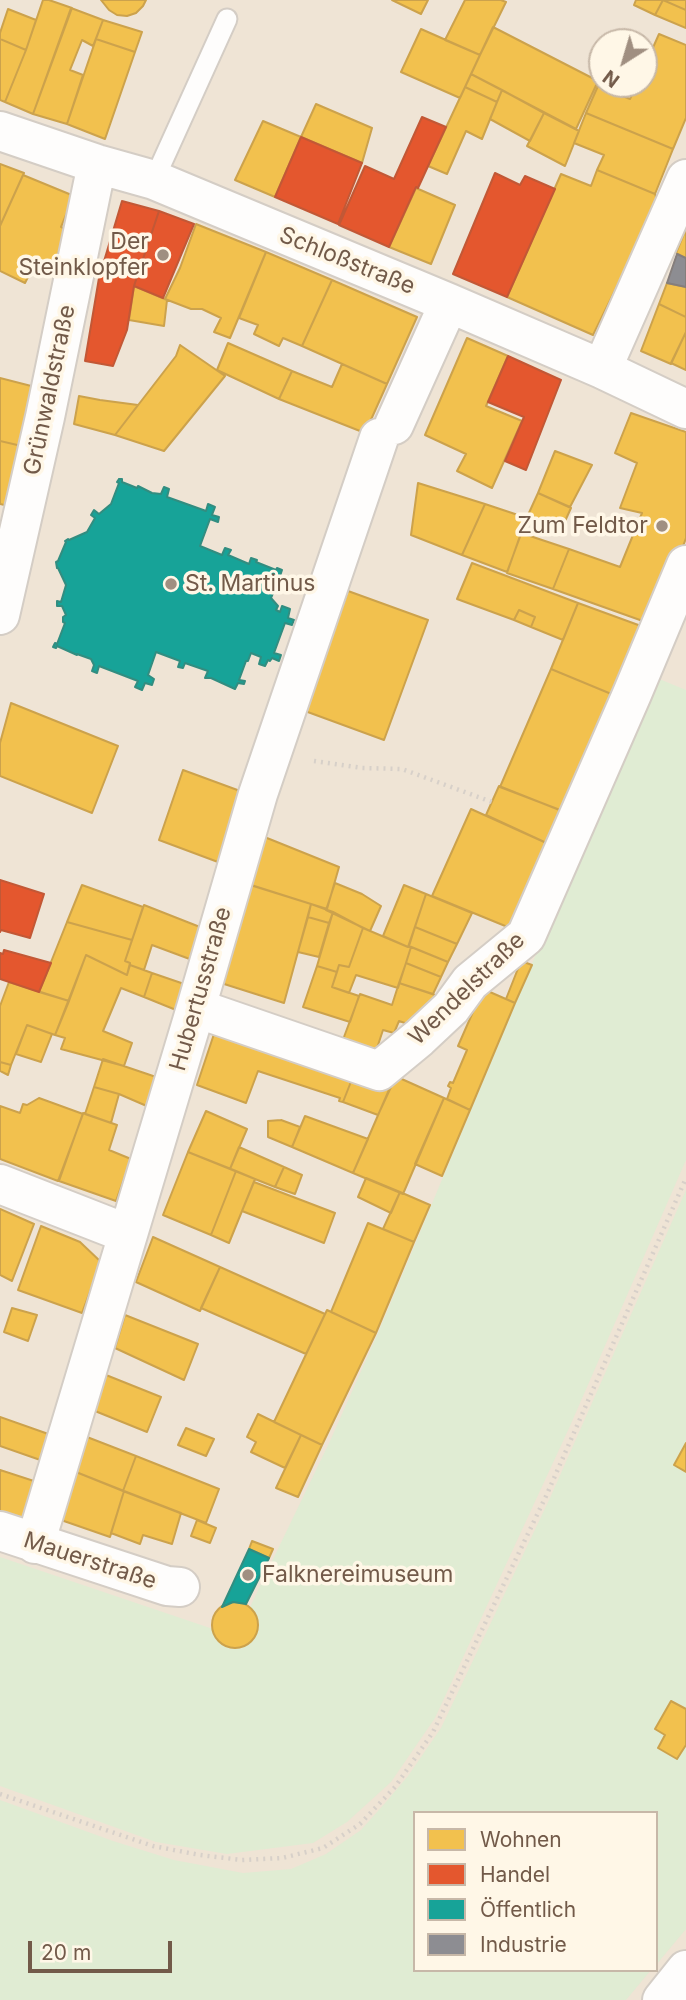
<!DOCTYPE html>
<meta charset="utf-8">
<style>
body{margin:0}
#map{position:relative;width:686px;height:2000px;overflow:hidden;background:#f5f1e8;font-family:Inter,sans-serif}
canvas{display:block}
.legend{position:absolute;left:413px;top:1811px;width:245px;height:161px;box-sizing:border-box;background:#fff7e7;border:2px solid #c7b8a8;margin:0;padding:9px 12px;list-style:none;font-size:21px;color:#725a49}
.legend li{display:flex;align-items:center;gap:14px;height:35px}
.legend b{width:35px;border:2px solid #c7b8a8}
.north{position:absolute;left:588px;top:28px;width:70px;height:70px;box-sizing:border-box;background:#fff7e7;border:2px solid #c7b8a8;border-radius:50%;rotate:217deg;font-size:19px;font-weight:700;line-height:28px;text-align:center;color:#725a49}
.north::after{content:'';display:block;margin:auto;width:24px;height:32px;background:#a08f81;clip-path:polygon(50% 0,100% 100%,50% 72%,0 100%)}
.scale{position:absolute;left:28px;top:1941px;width:144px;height:32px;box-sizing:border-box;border:4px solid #725a49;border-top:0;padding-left:9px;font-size:21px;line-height:24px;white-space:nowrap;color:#725a49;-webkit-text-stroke:5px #fff7e7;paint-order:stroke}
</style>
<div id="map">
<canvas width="686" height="2000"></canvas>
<ul class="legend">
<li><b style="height:19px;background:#f2c14e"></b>Wohnen</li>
<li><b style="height:19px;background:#e4572e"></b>Handel</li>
<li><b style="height:19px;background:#17a398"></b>Öffentlich</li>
<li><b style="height:19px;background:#8d8d92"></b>Industrie</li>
</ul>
<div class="north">N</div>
<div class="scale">20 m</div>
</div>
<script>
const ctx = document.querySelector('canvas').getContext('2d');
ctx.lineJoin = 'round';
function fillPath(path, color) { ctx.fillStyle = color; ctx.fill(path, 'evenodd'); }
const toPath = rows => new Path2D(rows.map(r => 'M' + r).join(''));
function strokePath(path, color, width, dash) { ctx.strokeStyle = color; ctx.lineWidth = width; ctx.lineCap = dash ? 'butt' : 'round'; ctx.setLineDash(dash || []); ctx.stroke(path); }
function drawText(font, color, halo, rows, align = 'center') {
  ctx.font = font + ' Inter,sans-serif'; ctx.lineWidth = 7; ctx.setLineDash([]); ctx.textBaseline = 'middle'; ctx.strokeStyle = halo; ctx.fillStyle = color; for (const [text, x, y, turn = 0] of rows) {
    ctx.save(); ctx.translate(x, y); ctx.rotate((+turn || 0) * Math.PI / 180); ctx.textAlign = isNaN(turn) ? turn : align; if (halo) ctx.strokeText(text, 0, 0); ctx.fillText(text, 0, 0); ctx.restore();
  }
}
const residential = toPath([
 [0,0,686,0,686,2000,0,2000],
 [602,42,644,42,644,84,602,84],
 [415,1813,656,1813,656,1970,415,1970]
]);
const green = toPath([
 [652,676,686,690,686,1160,570,1426,435,1718,391,1782,347,1822,313,1843,227,1854,156,1842,0,1786,0,1557,213,1629,216,1637,222,1643,230,1647,238,1648,247,1645,253,1640,257,1632,258,1623,256,1615,250,1607,330,1441,378,1333],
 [686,1190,686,1929,656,1965,656,1813,415,1813,415,1970,651,1970,626,2000,0,2000,0,1800,113,1841,174,1860,243,1873,291,1869,326,1854,361,1830,386,1802,408,1776,441,1728,550,1498]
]);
const homes = toPath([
 [43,0,49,0,72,8,33,114,5,102,26,50,43,0],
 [101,0,146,0,143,6,136,13,127,16,117,15,109,10,101,0],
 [392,0,428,0,421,14,392,0],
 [465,0,501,0,506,2,480,55,445,40,465,0],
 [636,0,686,0,686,10,663,0,655,15,634,5,636,0],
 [663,0,686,10,686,28,655,15,663,0],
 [71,8,103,20,93,46,82,40,70,70,83,75,67,124,33,114,71,8],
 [8,9,36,20,26,50,0,39,0,33,8,9],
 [103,20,142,32,135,52,96,39,103,20],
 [493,27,598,81,576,129,471,74,493,27],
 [421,29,480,55,460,98,401,72,421,29],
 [659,34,686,45,686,118,673,149,586,113,598,86,630,99,637,84,644,84,644,68,659,34],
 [0,39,26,50,5,102,0,100,0,39],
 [96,39,135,52,105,139,67,124,96,39],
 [471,74,502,90,497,102,465,87,471,74],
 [465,87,497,102,482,139,466,131,447,174,428,166,465,87],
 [502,90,544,113,530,141,490,119,502,90],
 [316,104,372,128,362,163,301,137,316,104],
 [544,113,579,131,565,166,527,146,544,113],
 [586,113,673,149,655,194,597,170,604,155,574,143,586,113],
 [263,121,301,137,275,197,235,180,263,121],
 [0,164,24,173,0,226,0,164],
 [597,170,655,194,658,203,593,335,507,297,561,174,591,186,597,170],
 [23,175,74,196,61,227,68,230,49,275,33,267,25,283,0,271,0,226,23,175],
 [416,188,455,205,431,264,389,247,416,188],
 [196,224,266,252,230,338,214,332,221,318,202,309,191,309,165,299,180,268,196,224],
 [686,229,686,258,676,253,686,229],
 [266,252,332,280,302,346,283,338,279,346,254,334,258,325,239,318,266,252],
 [332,280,417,317,387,384,302,346,332,280],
 [667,283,686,287,686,317,659,304,667,283],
 [134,286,167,300,164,326,129,320,134,286],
 [659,304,686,317,686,332,671,364,641,351,659,304],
 [686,332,686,370,671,363,686,332],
 [467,338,508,356,486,406,522,421,492,488,457,471,466,454,425,435,467,338],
 [228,343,292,371,279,399,217,370,228,343],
 [180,345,225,376,164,451,115,435,176,356,180,345],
 [342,364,387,384,365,433,279,399,292,371,332,387,342,364],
 [0,378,39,388,26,447,0,441,0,378],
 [79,396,100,400,138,405,115,435,74,424,79,396],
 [631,413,686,432,686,538,654,625,553,589,569,549,620,567,642,513,620,508,637,463,615,453,631,413],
 [0,441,26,447,13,507,0,504,0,441],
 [555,451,592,465,570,507,538,493,555,451],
 [418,483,485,504,462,555,411,535,418,483],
 [538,493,571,508,561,530,528,515,538,493],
 [485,504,527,518,507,572,462,555,485,504],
 [521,533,569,549,553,589,507,573,521,533],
 [472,563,578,603,563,640,531,627,535,617,519,610,514,620,457,599,472,563],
 [348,591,428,620,384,740,305,711,348,591],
 [578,603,652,630,621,698,551,669,578,603],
 [519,610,535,617,531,627,514,620,519,610],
 [551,669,621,698,568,813,500,787,551,669],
 [11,703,118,746,92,813,0,776,0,743,11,703],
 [183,770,251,795,226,865,159,840,183,770],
 [499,786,567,813,553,846,486,815,499,786],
 [471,809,553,846,515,930,432,896,471,809],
 [262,836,339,867,327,909,247,884,262,836],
 [335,883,362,894,381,906,370,931,326,910,335,883],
 [248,884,311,904,284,1003,221,983,248,884],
 [82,885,143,907,132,940,67,922,82,885],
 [404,885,426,894,408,947,383,936,404,885],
 [426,894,472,913,457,944,415,927,426,894],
 [311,904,333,912,329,923,308,917,311,904],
 [144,905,205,929,195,961,152,945,144,970,130,965,130,963,125,961,144,905],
 [333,912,363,928,349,967,339,965,337,972,317,966,333,912],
 [308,917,329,923,319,957,298,952,308,917],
 [67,922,132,940,125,961,130,963,127,975,86,955,69,1001,39,992,67,922],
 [415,927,457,944,448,962,409,946,415,927],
 [363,928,408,947,411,947,398,988,356,975,349,993,332,987,339,965,349,967,363,928],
 [411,947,448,962,441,977,406,963,411,947],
 [86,955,127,975,130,965,152,973,144,997,121,988,103,1031,132,1043,124,1066,61,1049,65,1038,55,1035,86,955],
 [521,961,532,965,515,1003,506,999,521,961],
 [406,963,441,977,433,994,399,983,406,963],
 [317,966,337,972,332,987,359,996,350,1022,303,1007,317,966],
 [152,973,190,986,181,1012,144,997,152,973],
 [9,982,69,1001,55,1035,27,1025,11,1065,0,1062,0,1006,9,982],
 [399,983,444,998,414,1026,399,1021,394,1033,383,1030,374,1057,341,1045,360,994,392,1005,399,983],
 [483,989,515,1003,470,1110,447,1099,451,1088,448,1086,450,1082,453,1083,467,1050,458,1046,483,989],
 [27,1025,52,1034,41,1062,16,1054,27,1025],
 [217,1025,354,1074,343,1102,339,1101,340,1098,258,1071,246,1103,197,1085,217,1025],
 [103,1059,159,1078,149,1107,119,1094,94,1087,103,1059],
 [0,1062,11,1065,8,1075,0,1071,0,1062],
 [354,1074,391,1087,378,1115,343,1102,354,1074],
 [395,1076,444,1098,403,1194,353,1173,395,1076],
 [94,1087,119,1094,111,1123,85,1114,94,1087],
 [39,1098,83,1114,58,1181,0,1159,0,1106,20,1113,23,1104,27,1105,39,1098],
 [444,1098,470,1110,442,1176,415,1164,444,1098],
 [206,1111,247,1129,230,1169,188,1152,206,1111],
 [83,1113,117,1125,109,1150,131,1159,116,1201,59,1181,83,1113],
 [305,1116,368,1139,353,1173,292,1147,305,1116],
 [281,1120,300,1127,292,1147,268,1137,268,1121,281,1120],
 [239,1147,284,1167,275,1187,230,1169,239,1147],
 [188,1152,236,1171,211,1235,163,1215,188,1152],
 [284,1167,302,1175,295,1194,275,1187,284,1167],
 [236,1171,255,1179,229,1243,211,1235,236,1171],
 [366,1178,400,1192,391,1213,358,1197,366,1178],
 [254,1182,335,1213,324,1243,242,1211,254,1182],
 [400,1192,430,1205,414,1242,383,1229,400,1192],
 [0,1209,34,1224,12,1281,0,1275,0,1209],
 [368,1223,414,1242,376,1333,331,1312,368,1223],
 [41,1226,80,1242,101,1262,82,1313,18,1290,41,1226],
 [153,1237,220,1267,200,1311,136,1282,153,1237],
 [220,1267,325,1314,306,1354,201,1308,220,1267],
 [12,1308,37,1315,28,1341,4,1332,12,1308],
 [327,1310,376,1333,322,1445,274,1422,327,1310],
 [125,1315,198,1344,184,1380,115,1348,125,1315],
 [106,1375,161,1397,147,1432,95,1411,106,1375],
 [258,1414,301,1435,285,1468,251,1452,256,1442,247,1437,258,1414],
 [0,1417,54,1436,46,1462,0,1446,0,1417],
 [186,1428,214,1439,206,1456,178,1445,186,1428],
 [301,1435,322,1445,298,1497,276,1488,301,1435],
 [87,1437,136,1456,123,1491,76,1472,87,1437],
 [686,1443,686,1472,674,1465,686,1443],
 [136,1456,219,1489,206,1523,123,1491,136,1456],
 [0,1470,40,1483,26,1525,0,1516,0,1470],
 [76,1472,124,1491,110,1537,61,1520,76,1472],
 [124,1491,181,1513,172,1544,143,1535,140,1544,111,1533,124,1491],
 [197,1520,216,1528,210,1543,191,1536,197,1520],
 [252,1541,273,1549,269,1558,249,1549,252,1541],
 '212 1625a23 23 0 1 1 46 0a23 23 0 1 1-46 0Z',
 [671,1701,686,1709,686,1745,677,1759,658,1748,665,1735,655,1729,671,1701]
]);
const shops = toPath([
 [422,117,446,127,418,188,416,187,389,247,339,225,365,166,394,179,422,117],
 [301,137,362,163,338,224,275,197,301,137],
 [495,173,520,185,525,176,555,189,507,297,453,274,495,173],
 [122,201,159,211,134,286,127,330,113,366,85,361,99,278,122,201],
 [159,211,194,224,163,298,134,286,159,211],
 [508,356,561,380,526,470,505,461,524,417,488,402,508,356],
 [0,880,44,894,30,938,1,930,0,932,0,880],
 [4,950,51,963,39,992,0,979,0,953,3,954,4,950]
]);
const public = toPath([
 [119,479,122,479,122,482,137,488,138,486,152,493,161,494,164,487,169,489,167,497,206,511,208,504,215,507,212,515,219,517,218,522,210,519,200,546,222,555,225,548,231,550,228,555,249,564,251,558,257,560,256,562,276,570,277,568,282,570,280,576,285,580,283,583,278,581,271,598,278,606,276,610,280,612,282,606,290,609,288,618,294,620,292,625,285,623,274,653,281,655,279,661,272,658,270,661,268,660,265,666,259,664,261,657,251,653,248,661,246,661,239,680,245,681,244,684,238,683,235,689,211,678,205,678,208,671,185,663,183,668,178,667,180,661,156,652,148,675,154,679,152,685,145,683,142,690,135,687,138,681,99,666,97,673,92,671,94,665,91,659,77,654,77,655,57,646,56,648,53,647,55,643,57,644,65,623,63,622,63,617,66,615,62,606,57,606,57,601,61,602,66,585,58,568,57,568,56,562,58,561,66,542,65,541,68,539,69,540,87,532,95,518,91,515,94,510,99,514,111,504,119,483,117,482,119,479],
 [249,1549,269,1558,246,1604,233,1602,222,1607,249,1549]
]);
const industry = toPath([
 [677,254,686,258,686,287,667,283,677,254]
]);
const path = toPath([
 [314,761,362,768,402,769,492,802],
 [0,1794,153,1846,200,1855,242,1860,282,1858,323,1848,360,1824,395,1787,433,1732,547,1494,686,1178]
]);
const lane = toPath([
 [154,180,227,19]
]);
const street = toPath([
 [0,131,97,164,154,180,449,303,602,369,686,409],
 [602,369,686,179],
 [394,425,449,303],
 [0,615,45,417,97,164],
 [196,1008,379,1071,419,1038,451,1008,470,982,526,936,632,694,686,565],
 [0,1184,128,1234],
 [0,1531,167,1586,180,1587],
 [35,1544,196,1008,258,794,379,438],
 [662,2000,686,1970]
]);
const markers = [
 [163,255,7,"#a08f81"],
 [662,526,7,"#a08f81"],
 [171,584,7,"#a08f81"],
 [248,1575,7,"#a08f81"]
];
const poiNames = [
 ["Der",149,242],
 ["Steinklopfer",149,268],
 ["Zum Feldtor",648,526],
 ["St. Martinus",185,584,"left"],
 ["Falknereimuseum",262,1575,"left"]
];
const streetNames = [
 ["Schloßstraße",347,261,22],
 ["Grünwaldstraße",50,390,-78],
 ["Hubertusstraße",201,989,-74],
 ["Wendelstraße",467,989,-44],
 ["Mauerstraße",90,1561,18]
];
fillPath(residential, '#efe4d5');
fillPath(green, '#e0ecd3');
fillPath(homes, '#f2c14e');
strokePath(homes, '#cca24c', 2);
fillPath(shops, '#e4572e');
strokePath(shops, '#c25836', 2);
fillPath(public, '#17a398');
strokePath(public, '#328d80', 2);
fillPath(industry, '#8d8d92');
strokePath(industry, '#857e7c', 2);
strokePath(lane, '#d4cdc5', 23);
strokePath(street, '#d4cdc5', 42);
strokePath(path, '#d7d0c9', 4.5, [2, 5]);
strokePath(lane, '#fefdfc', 19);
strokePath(street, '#fefdfc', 38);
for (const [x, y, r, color] of markers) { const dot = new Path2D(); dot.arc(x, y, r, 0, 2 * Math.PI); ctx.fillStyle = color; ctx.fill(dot); strokePath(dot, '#fff7e7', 2.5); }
drawText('23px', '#725a49', '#fff7e7', poiNames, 'right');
drawText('23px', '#725a49', '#fff7e7', streetNames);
</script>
